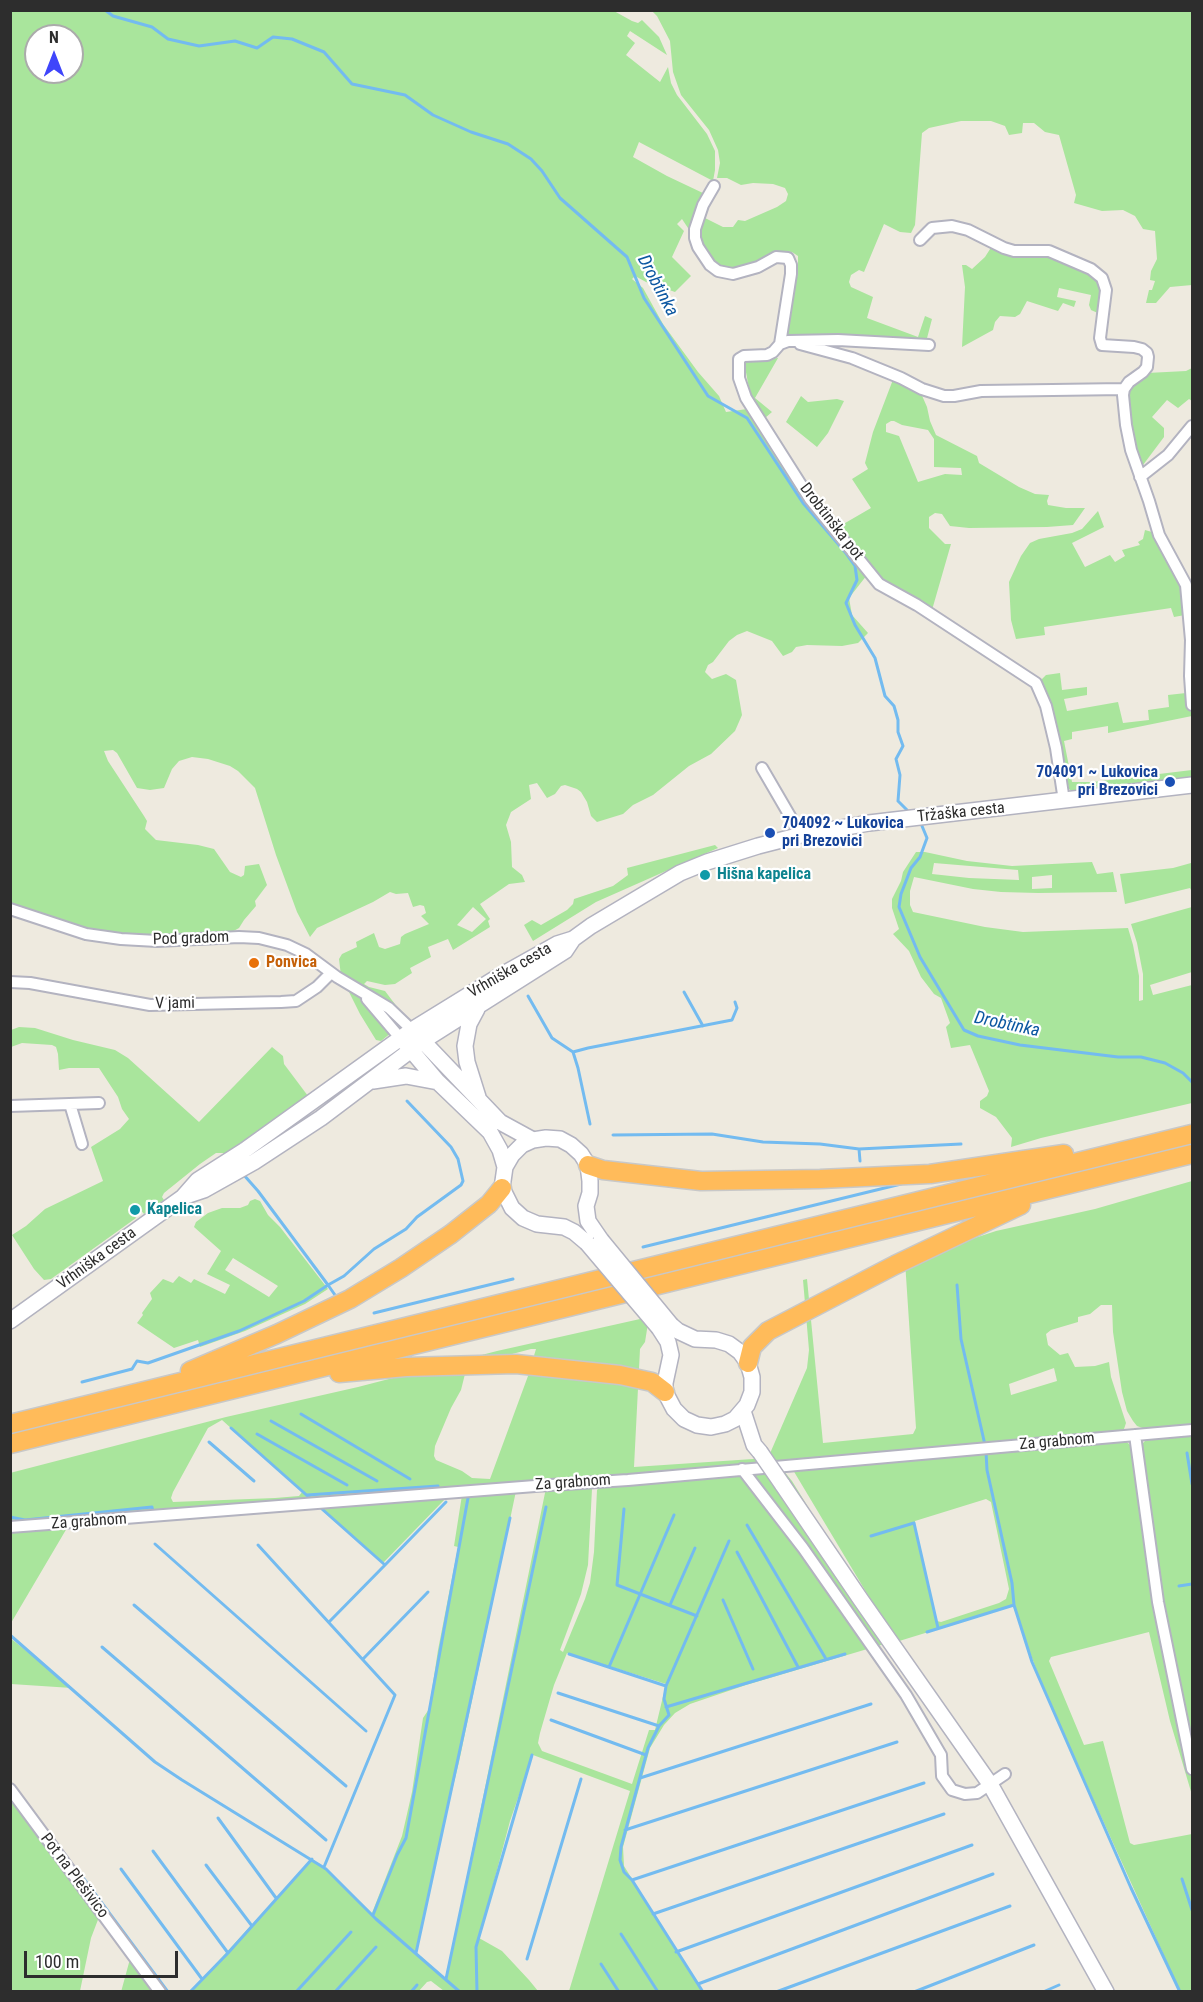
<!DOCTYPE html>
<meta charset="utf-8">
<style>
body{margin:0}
#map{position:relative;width:1203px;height:2002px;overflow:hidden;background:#eeeadf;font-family:"Roboto Condensed",sans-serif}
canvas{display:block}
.frame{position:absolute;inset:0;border:12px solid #2d2d2d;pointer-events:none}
.north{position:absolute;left:24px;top:24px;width:60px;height:60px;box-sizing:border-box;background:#fff;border:2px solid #ababab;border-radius:50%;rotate:0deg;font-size:16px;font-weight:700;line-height:24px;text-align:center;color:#2d2d2d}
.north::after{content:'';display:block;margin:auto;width:21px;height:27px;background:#3f45fb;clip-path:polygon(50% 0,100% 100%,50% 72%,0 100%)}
.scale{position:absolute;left:24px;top:1951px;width:154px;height:27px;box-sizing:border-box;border:3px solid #2d2d2d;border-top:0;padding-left:8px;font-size:18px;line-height:21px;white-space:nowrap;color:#2d2d2d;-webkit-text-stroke:4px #fff;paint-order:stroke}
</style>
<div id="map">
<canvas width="1203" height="2002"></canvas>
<div class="frame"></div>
<div class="north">N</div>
<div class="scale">100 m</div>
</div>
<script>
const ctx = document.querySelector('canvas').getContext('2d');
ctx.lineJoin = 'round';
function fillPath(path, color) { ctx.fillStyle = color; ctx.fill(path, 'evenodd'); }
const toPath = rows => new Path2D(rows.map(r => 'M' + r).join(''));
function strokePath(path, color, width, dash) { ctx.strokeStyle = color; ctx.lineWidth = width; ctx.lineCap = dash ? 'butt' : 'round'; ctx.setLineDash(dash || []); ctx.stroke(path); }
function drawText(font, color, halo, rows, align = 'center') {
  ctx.font = font + ' "Roboto Condensed",sans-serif'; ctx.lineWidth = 4.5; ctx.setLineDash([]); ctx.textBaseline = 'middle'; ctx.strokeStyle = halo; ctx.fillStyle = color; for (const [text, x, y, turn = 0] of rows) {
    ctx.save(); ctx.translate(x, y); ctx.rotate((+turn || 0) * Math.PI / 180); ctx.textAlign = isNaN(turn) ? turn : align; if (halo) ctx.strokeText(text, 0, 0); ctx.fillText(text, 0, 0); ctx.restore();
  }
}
const green = toPath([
 [10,11,614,11,632,21,638,23,642,20,659,37,667,55,630,31,627,36,635,43,626,55,660,82,668,67,671,83,677,95,707,134,715,151,715,170,713,181,639,142,633,157,667,176,705,194,692,229,688,228,682,219,677,224,684,231,672,257,691,276,675,292,646,282,635,276,632,279,643,288,663,324,698,372,719,396,726,412,747,409,867,575,849,598,852,615,868,633,858,643,842,646,807,645,796,647,792,652,783,656,772,641,747,631,737,635,729,641,713,662,708,665,705,672,712,679,726,674,736,680,742,715,735,731,711,754,689,766,653,795,633,805,623,814,597,822,591,816,587,802,581,792,577,789,565,785,561,786,555,794,547,798,537,783,529,785,531,799,511,812,506,825,511,842,512,867,522,875,525,882,509,884,480,904,490,919,488,921,490,927,453,950,448,939,428,947,431,957,410,968,412,973,395,984,385,985,367,981,364,984,369,987,385,991,407,1020,381,1041,376,1040,360,1014,341,976,339,959,342,954,357,947,356,942,374,933,379,947,385,949,400,944,401,937,405,934,429,924,421,916,426,913,424,906,420,905,413,907,408,893,396,894,390,892,373,902,317,928,310,937,297,912,276,855,255,788,238,771,230,766,208,759,192,757,179,761,172,769,164,788,150,790,137,788,117,753,113,750,104,751,108,761,144,816,147,821,145,829,156,840,198,845,214,849,230,872,241,877,244,875,245,866,259,864,267,885,255,901,256,906,244,920,239,928,230,933,159,938,92,931,11,906],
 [36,36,72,36,72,72,36,72],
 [473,907,486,919,472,932,457,925],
 [652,11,1192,11,1192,285,1170,287,1156,303,1146,303,1149,290,1152,290,1155,281,1150,280,1151,271,1157,259,1155,231,1143,229,1135,216,1123,210,1102,211,1074,203,1076,195,1059,135,1045,132,1034,123,1023,123,1022,133,1009,135,1005,126,991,121,961,121,929,128,922,133,915,225,911,233,900,232,884,224,864,272,859,270,851,275,849,282,851,287,873,297,867,318,918,337,925,316,932,319,926,342,793,337,786,335,798,272,798,256,792,252,777,251,759,263,737,270,715,265,698,239,703,217,723,227,733,227,738,220,745,221,777,207,786,201,788,194,785,188,773,184,753,183,741,185,727,178,717,178,720,163,718,150,709,130,681,95,673,72,670,41,657,16],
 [992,246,1055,256,1089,271,1102,286,1100,314,1091,310,1089,305,1091,295,1059,288,1057,297,1076,301,1074,307,1063,303,1058,311,1027,301,1020,314,1015,317,1000,316,995,322,993,330,962,347,965,287,962,265,966,265,972,269,985,257],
 [778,358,755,398,772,412,765,418,751,400,744,361],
 [1192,368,1192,401,1189,399,1178,408,1167,400,1152,417,1164,428,1164,437,1143,465,1141,464,1131,432,1128,399,1130,388,1147,373,1186,371],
 [894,377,920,391,927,407,930,421,936,435,977,456,979,463,1019,487,1035,494,1049,495,1047,501,1048,505,1066,508,1085,508,1073,525,1047,527,969,528,950,526,942,514,935,513,929,517,929,528,945,544,951,544,932,610,881,580,840,531,840,526,871,508,852,479,868,469,865,463,873,432],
 [891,421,894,421,902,425,928,430,934,439,934,467,961,468,962,475,945,474,918,482,899,436,886,432,886,424],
 [801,396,808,402,837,399,844,401,828,433,817,447,786,422],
 [1098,511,1104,527,1072,543,1085,567,1110,555,1115,562,1125,556,1122,550,1140,545,1138,542,1143,539,1145,530,1152,532,1171,563,1178,580,1184,601,1185,615,1174,617,1171,608,1044,627,1045,635,1016,639,1011,620,1009,582,1021,556,1030,543,1039,539,1072,533,1082,529],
 [1060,673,1062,690,1087,687,1087,695,1064,699,1067,711,1118,702,1123,723,1149,720,1148,710,1169,707,1168,695,1186,693,1192,716,1108,733,1108,726,1072,732,1072,739,1064,741,1072,782,1093,782,1192,770,1192,779,1073,792,1069,789,1052,710,1040,681,1046,675],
 [715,845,718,848,596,902,533,941,524,925,532,920,541,925,567,910,573,904,574,899,613,886,628,875,627,868],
 [916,852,925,852,967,861,1012,866,1092,862,1097,874,1113,872,1117,892,1038,893,1001,892,973,889,914,877,910,891,910,905,913,912,985,927,1023,932,1128,928,1133,945,1139,976,1139,1001,1143,1000,1143,974,1137,943,1131,924,1192,907,1192,972,1150,985,1153,995,1192,985,1192,1103,1041,1138,1011,1147,1012,1138,996,1117,980,1108,980,1101,987,1096,989,1091,970,1045,951,1048,946,1027,950,1023,941,998,934,994,921,977,909,951,893,934,899,929,892,908,892,899,901,881,903,872],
 [934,863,1018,870,1019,880,969,878,932,874],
 [1052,875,1052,888,1032,889,1032,877],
 [1191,863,1192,892,1190,888,1125,904,1120,874,1173,868],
 [19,1027,35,1028,73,1040,115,1050,128,1058,199,1122,272,1047,283,1056,284,1064,308,1096,226,1156,223,1153,216,1153,200,1164,164,1193,162,1197,164,1200,144,1214,135,1203,129,1206,136,1218,51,1279,44,1280,34,1269,12,1235,26,1226,45,1209,103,1181,91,1147,120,1129,129,1119,122,1109,118,1097,99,1068,69,1068,59,1070,58,1054,56,1047,52,1045,22,1043,11,1047,11,1030],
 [1192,1181,1192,1426,1148,1430,1137,1426,1133,1421,1127,1411,1122,1392,1113,1332,1112,1305,1101,1305,1090,1314,1078,1317,1078,1322,1051,1330,1046,1334,1048,1345,1060,1355,1068,1353,1075,1367,1095,1366,1109,1362,1111,1377,1126,1423,1123,1432,556,1480,11,1524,10,1473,226,1417,358,1387,497,1351,649,1317,645,1342,640,1349,634,1467,768,1458,807,1368,809,1350,803,1280,807,1279,823,1443,913,1434,916,1428,905,1261,996,1231,1095,1209],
 [531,1349,536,1349,528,1376,490,1479,472,1478,462,1471,436,1460,434,1456,435,1446,451,1408,461,1390,467,1366],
 [1054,1368,1057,1381,1011,1395,1009,1384],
 [222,1420,302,1492,299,1496,275,1498,173,1502,171,1498,173,1492,208,1428],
 [255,1199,260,1201,268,1215,280,1227,328,1289,305,1304,245,1331,200,1347,198,1340,174,1348,137,1323,143,1315,142,1313,152,1299,150,1293,163,1279,173,1283,179,1276,191,1283,194,1279,225,1294,230,1285,207,1274,221,1251,194,1227,196,1222,208,1213,222,1208,240,1208,248,1205,250,1201],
 [233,1258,278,1286,269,1297,225,1270],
 [1192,1432,1192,1748,1160,1594,1141,1451,1143,1443,1149,1437],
 [1113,1441,1126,1441,1131,1446,1188,1762,1192,1778,1192,1795,1170,1721,1149,1632,1051,1657,1049,1661,1084,1745,1103,1741,1130,1843,1134,1845,1145,1843,1192,1834,1192,1991,1180,1991,1043,1688,1013,1606,896,1642,793,1470],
 [986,1499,991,1502,1009,1589,1006,1599,999,1603,941,1622,937,1621,925,1572,916,1534,915,1521],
 [783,1470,792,1481,891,1642,746,1685,690,1704,675,1713,664,1725,650,1748,623,1847,624,1866,702,1991,569,1991,630,1791,533,1755,510,1821,479,1938,502,1951,529,1980,538,1991,444,1991,431,1981,427,1982,418,1992,190,1992,312,1859,324,1867,372,1913,402,1836,412,1792,423,1718,429,1709,438,1650,458,1547,454,1546,462,1495,516,1491,459,1762,440,1840,416,1952,446,1979,546,1488,588,1485,592,1489,588,1565,581,1594,560,1650,563,1652,585,1599,590,1583,594,1552,597,1490,602,1484],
 [567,1653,666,1684,655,1730,649,1730,632,1784,542,1751,538,1743,540,1733,554,1685],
 [447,1497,384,1562,380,1561,318,1507],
 [67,1528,11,1623,11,1531],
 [10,1638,19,1645,72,1688,11,1684],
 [10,1798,99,1917,91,1938,80,1991,11,1991],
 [130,1959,152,1991,121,1992]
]);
const stream = toPath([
 [105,10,113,16,152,27,168,39,199,46,235,41,257,48,273,37,292,39,324,52,352,84,405,95,433,115,471,132,508,144,531,159,542,171,560,198,627,257,644,298,708,396,747,418,803,503,845,552,855,566,857,580,846,603,855,625,875,658,885,696,894,706,898,720,898,732,903,746,896,759,900,775,898,801,907,810],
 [922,826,927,838,920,857,911,868,901,894,899,907,920,957,964,1030,978,1036,1020,1045,1118,1057,1141,1057,1165,1063,1183,1073,1192,1082],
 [684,992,703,1026],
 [528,996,552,1038,573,1052,578,1068,590,1124],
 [573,1052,588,1048,732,1020,737,1008,735,1002],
 [613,1135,712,1134,763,1142,820,1144,859,1149,860,1161],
 [859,1149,961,1144],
 [243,1174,258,1191,328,1285,344,1276,374,1249,406,1229,417,1217,461,1185,463,1181,458,1159,451,1147,407,1101],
 [643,1247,901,1184],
 [957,1285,961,1339,985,1445],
 [374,1313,513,1279],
 [82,1382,132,1369,137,1361,148,1363,239,1331,304,1301,328,1285,335,1295],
 [301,1414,410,1479],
 [271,1421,377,1481],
 [231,1428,311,1499],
 [257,1434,347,1485],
 [209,1442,254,1481],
 [986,1452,987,1470,1012,1583,1014,1605,1032,1662,1131,1888,1180,1992],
 [1187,1453,1192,1484],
 [307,1495,438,1486],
 [322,1509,385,1565,329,1622],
 [624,1509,617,1585,697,1616],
 [10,1517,25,1520,152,1507,153,1512],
 [747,1525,826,1659],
 [871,1536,914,1523,938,1628],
 [155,1544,366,1731],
 [258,1545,395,1695,324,1867],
 [737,1552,798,1667],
 [385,1565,446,1502],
 [1179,1586,1192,1584],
 [723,1600,753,1669],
 [134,1605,346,1786],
 [670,1605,695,1548],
 [927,1632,1014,1605],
 [10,1635,155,1762,182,1780,326,1869,376,1919,460,1992],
 [102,1647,326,1840],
 [569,1654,666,1686],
 [363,1659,428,1592],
 [609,1667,674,1515],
 [558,1693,659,1726],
 [666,1707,845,1654],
 [551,1720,646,1755],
 [640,1778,871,1704],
 [218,1818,276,1898],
 [625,1830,897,1742],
 [153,1851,228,1953],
 [206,1865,252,1926],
 [121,1869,202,1979],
 [81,1875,168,1992],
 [1182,1879,1192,1910],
 [632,1880,924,1783],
 [653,1914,944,1814],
 [373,1915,397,1855,406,1838,468,1498],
 [621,1934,658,1992],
 [676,1952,972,1845],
 [416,1953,510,1518],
 [527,1959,581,1779],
 [601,1964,619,1992],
 [446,1979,546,1507],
 [698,1984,993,1874],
 [190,1992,228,1953,312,1859],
 [296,1992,351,1932],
 [335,1992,376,1947],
 [411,1992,417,1985],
 [477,1992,476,1947,532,1755],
 [703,1992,632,1880,624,1872,620,1860,621,1847,648,1748,659,1726,669,1715,664,1699,666,1686,729,1541],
 [776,1992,1010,1906],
 [914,1992,1034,1945],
 [1043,1992,1059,1985]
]);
const street = toPath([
 [714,186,703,205,695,229,695,238,698,247,710,265,718,271,733,274,758,267,776,257,788,258,791,265,791,274,780,344],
 [920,240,932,228,952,226,968,230,1004,248,1014,251,1049,251,1091,269,1102,278,1106,290,1100,338,1102,345,1134,347,1142,349,1147,353,1148,357,1147,367,1143,372,1129,382,1124,389,1123,395,1126,425,1131,450,1149,501,1159,535,1186,585,1191,640,1190,676,1192,705],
 [800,344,852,358,901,378,922,389,944,396,954,396,981,391,1124,389],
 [929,345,838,340,788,341,780,344,773,352,767,355,744,356,739,359,739,378,746,398,810,499,879,584,917,605,1036,683,1046,706,1056,748,1064,801],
 [1140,477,1168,455,1192,426],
 [762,768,801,835],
 [10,909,86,934,121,939,157,941,239,937,259,938,287,945,306,954,337,977,389,1008,412,1030],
 [10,982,30,983,150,1005,281,1002,296,1001,317,987,331,973],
 [367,999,401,1039],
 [70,1104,82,1144],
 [10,1106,99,1103],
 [1135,1435,1158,1602,1192,1769],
 [742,1469,803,1548,906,1695,941,1755,942,1776,952,1790,965,1794,977,1793,1005,1774],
 [10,1527,535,1486,628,1480,1192,1430],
 [10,1789,160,1992]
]);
const secondary = toPath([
 [477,1009,469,1024,465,1046,467,1062,478,1097],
 [416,1034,500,1122,533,1140],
 [405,1043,438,1082,490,1132,500,1150,505,1167],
 [373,1081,406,1076,438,1082],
 [186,1196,204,1190,254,1162,321,1118,423,1041,565,951,573,939],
 [587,1243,574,1232,564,1227,537,1224,523,1218,512,1208,502,1188,505,1167,512,1155,522,1145,533,1140,546,1138,560,1139,571,1145,581,1154,588,1165,590,1181,590,1193,586,1206,588,1221,601,1240],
 [10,1321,183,1197,198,1180,245,1150,412,1030,498,977,557,944,573,939,591,926,680,873,707,862,758,846,801,835,869,823,1192,785],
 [659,1328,668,1342,671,1355,665,1383,665,1392,674,1409,684,1419,697,1425,711,1427,725,1424,735,1419,747,1405,752,1392,752,1377,748,1363,740,1352,729,1344,716,1340,695,1339,678,1331,671,1325],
 [743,1411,754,1445,760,1452],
 [782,1484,861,1600,990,1784,1106,1992]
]);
const highway = toPath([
 [588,1165,603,1170,701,1181,820,1179,930,1174,1064,1154],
 [748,1363,752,1347,768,1331,895,1265,1021,1205],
 [190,1371,277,1334,350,1299,401,1268,451,1234,489,1204,502,1188],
 [339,1373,406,1367,516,1364,620,1375,652,1382,665,1392],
 [10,1424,1192,1134],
 [10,1444,1192,1154]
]);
const secondaryBridge = toPath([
 [601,1240,671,1325],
 [587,1243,659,1328],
 [760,1452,782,1484]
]);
const markers = [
 [1170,782,6,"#1a4fb4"],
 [770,833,6,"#1a4fb4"],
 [705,875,6,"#0f9aa8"],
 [254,963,6,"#e8710a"],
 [135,1210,6,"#0f9aa8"]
];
const streetNames = [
 ["Drobtinška pot",831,522,52],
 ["Tržaška cesta",961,813,-6],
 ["Pod gradom",191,939,-2],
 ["Vrhniška cesta",510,971,-30],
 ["V jami",175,1004,-1],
 ["Vrhniška cesta",97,1259,-36],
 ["Za grabnom",1057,1442,-5],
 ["Za grabnom",573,1483,-4],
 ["Za grabnom",89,1522,-4],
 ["Pot na Plešivico",74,1876,53]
];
const transitNames = [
 ["704091 ~ Lukovica",1158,773],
 ["pri Brezovici",1158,791],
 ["704092 ~ Lukovica",782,824,"left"],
 ["pri Brezovici",782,842,"left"]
];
const cultureNames = [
 ["Hišna kapelica",717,875],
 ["Kapelica",147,1210]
];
const foodNames = [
 ["Ponvica",266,963]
];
const waterNames = [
 ["Drobtinka",657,286,62],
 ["Drobtinka",1007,1025,12]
];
fillPath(green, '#a9e59c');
strokePath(stream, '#73bbf0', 3);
strokePath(street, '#b3b3c0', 14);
strokePath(secondary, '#b3b3c0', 18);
strokePath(highway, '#c8c8c8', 21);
strokePath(street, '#fff', 10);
strokePath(secondary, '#fff', 15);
strokePath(highway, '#ffbb5a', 18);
strokePath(secondaryBridge, '#b3b3c0', 18, []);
strokePath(secondaryBridge, '#fff', 15);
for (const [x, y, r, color] of markers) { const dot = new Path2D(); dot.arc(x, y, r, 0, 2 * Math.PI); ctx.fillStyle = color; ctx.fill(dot); strokePath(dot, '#fff', 2); }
drawText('16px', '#2d2d2d', '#fff', streetNames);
drawText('bold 16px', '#164399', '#fff', transitNames, 'right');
drawText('bold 16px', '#0d838f', '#fff', cultureNames, 'left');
drawText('bold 16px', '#c56008', '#fff', foodNames, 'left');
drawText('italic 18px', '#0c57a1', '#fff', waterNames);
</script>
